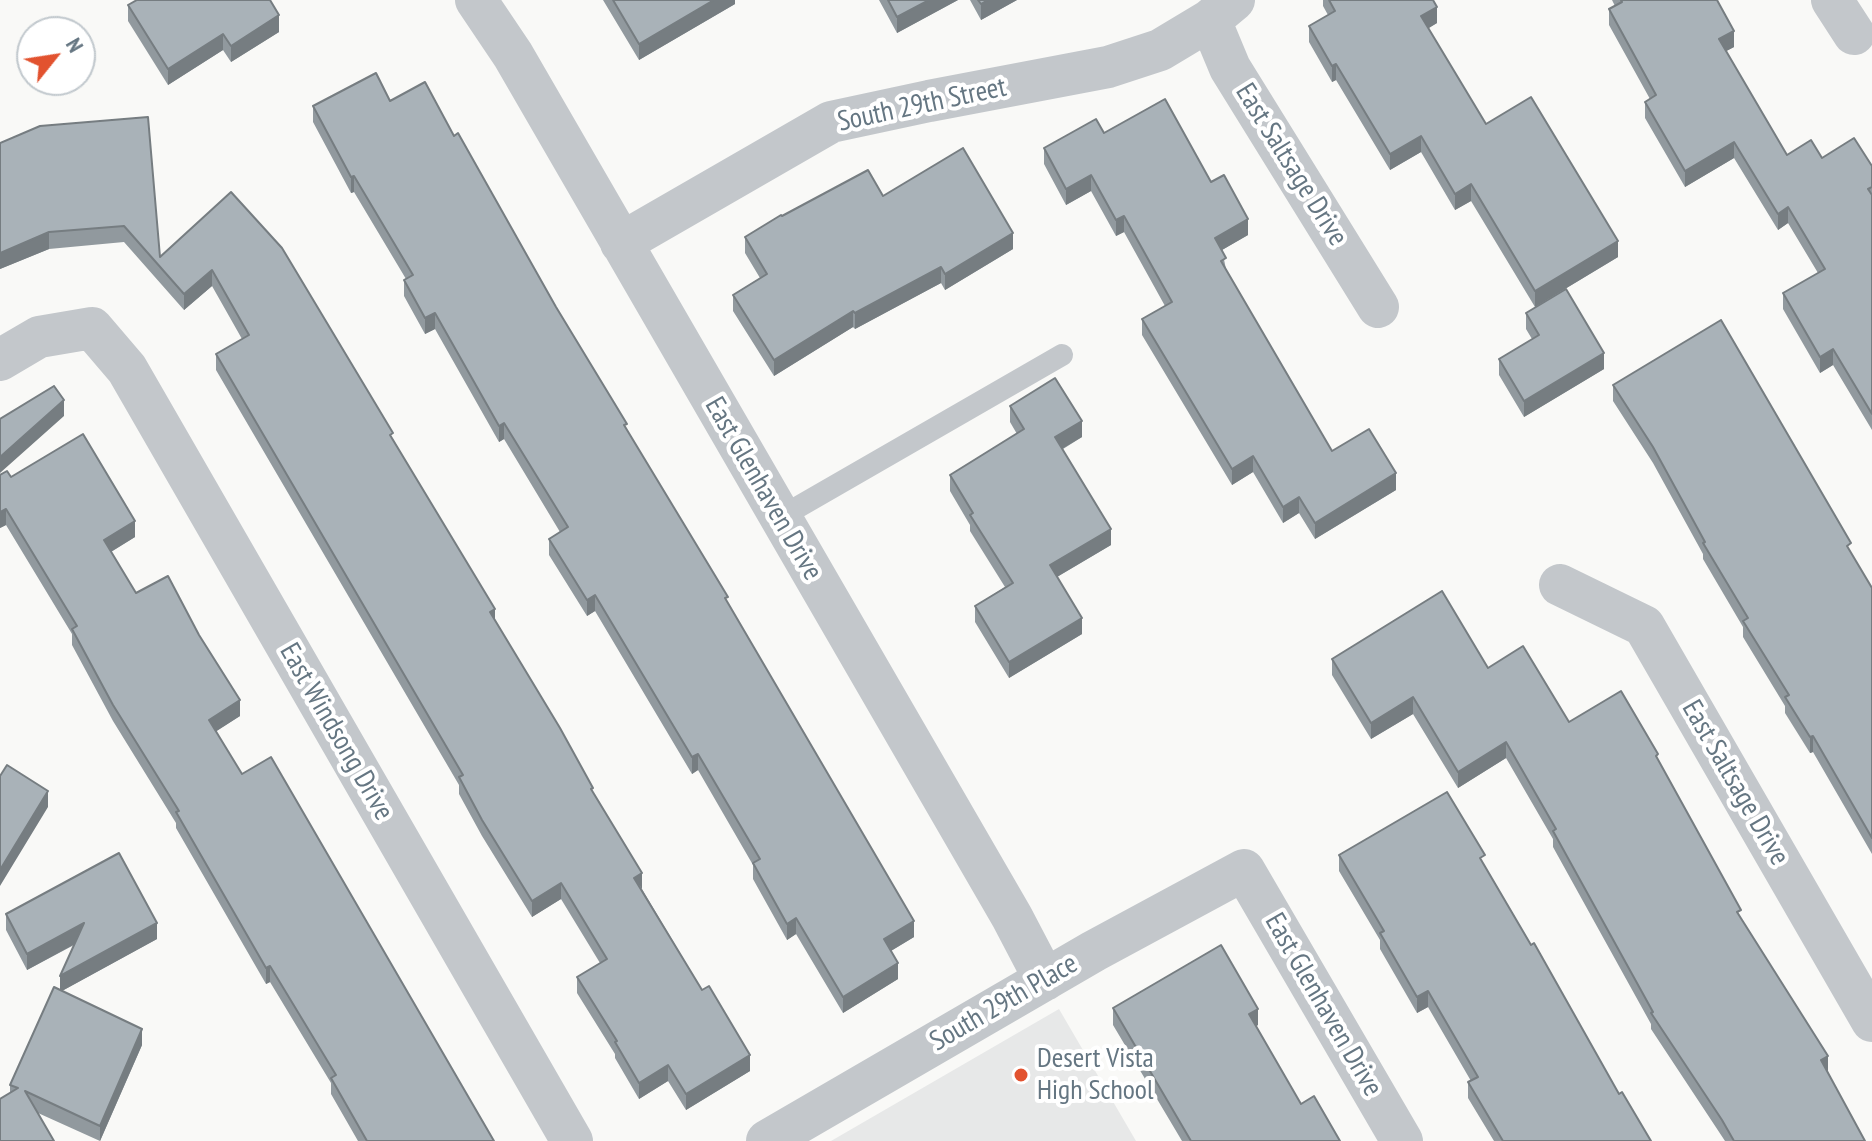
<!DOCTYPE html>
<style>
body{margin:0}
#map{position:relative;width:1872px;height:1141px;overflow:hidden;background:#f9f9f7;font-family:"PT Sans Narrow",sans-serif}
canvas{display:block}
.north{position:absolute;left:16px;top:16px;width:80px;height:80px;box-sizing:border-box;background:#fff;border:2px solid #c1c8cd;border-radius:50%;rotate:60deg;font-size:22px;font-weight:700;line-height:32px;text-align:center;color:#657682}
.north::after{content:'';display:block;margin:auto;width:28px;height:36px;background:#e2522f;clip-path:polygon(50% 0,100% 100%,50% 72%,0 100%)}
</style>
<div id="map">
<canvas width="1872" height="1141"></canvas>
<div class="north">N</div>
</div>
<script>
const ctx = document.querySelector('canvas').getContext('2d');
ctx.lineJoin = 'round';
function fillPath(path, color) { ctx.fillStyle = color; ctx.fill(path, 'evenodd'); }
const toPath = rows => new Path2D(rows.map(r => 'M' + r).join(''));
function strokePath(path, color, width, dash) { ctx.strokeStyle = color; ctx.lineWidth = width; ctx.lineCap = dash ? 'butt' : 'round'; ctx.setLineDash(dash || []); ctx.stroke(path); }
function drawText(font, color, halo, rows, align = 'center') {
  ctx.font = font + ' "PT Sans Narrow",sans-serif'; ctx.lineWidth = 8; ctx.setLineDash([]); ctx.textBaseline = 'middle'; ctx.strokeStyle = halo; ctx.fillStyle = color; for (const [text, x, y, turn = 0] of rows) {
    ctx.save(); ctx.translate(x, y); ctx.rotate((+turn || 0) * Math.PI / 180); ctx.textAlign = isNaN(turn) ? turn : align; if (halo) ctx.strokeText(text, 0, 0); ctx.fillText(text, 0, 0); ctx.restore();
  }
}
const built = toPath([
 [1059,1009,1136,1141,831,1141]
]);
const service = toPath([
 [779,518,1062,355]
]);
const minor = toPath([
 [476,0,513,55,1012,917,1045,980],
 [1832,0,1854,34],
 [1210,20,1230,68,1378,307],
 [621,243,831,122,929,101,1108,67,1160,50,1210,20,1234,0],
 [0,360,39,337,92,328,127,369,572,1141],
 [1560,585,1644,626,1872,1021],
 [767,1141,1094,951,1244,870,1402,1141]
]);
const wall = toPath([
 [603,0,735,0,735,4,639,60],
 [879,0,958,0,897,33],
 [970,0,1017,0,981,20],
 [1323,0,1433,0,1437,23,1428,28,1486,124,1618,257,1535,307,1471,201,1455,210,1421,152,1390,170,1336,80,1332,82,1309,42,1309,26,1328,15,1323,6],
 [1612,0,1717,0,1734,47,1726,51,1787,155,1822,158,1872,166,1872,430,1833,365,1820,373,1783,309,1783,293,1818,273,1788,223,1778,230,1734,158,1685,187,1645,118,1645,102,1650,99,1609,25,1609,9,1615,6],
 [128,5,279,32,231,62,223,50,168,85,128,21],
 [390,101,454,136,728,603,914,937,891,951,898,979,843,1013,796,934,787,940,753,879,753,865,698,770,692,774,595,611,587,616,549,555,549,539,560,532,504,439,499,442,435,329,425,334,404,296,404,280,406,279,354,192,351,193,313,122,313,106],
 [40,126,160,257,231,192,393,439,593,793,642,889,750,1071,686,1110,668,1081,639,1099,615,1058,615,1054,577,993,577,977,600,963,561,899,532,917,482,836,459,794,459,785,216,370,216,354,242,339,212,286,184,310,124,242,49,249,0,269,0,143],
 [1104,133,1211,182,1248,235,1222,250,1226,269,1332,451,1396,490,1315,539,1299,513,1283,523,1253,472,1232,485,1142,335,1142,319,1165,306,1124,232,1116,236,1091,191,1066,205,1044,164,1044,148],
 [883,196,1013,249,945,290,941,283,855,329,853,327,774,376,733,311,733,295,760,278,745,253,745,237,782,216],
 [1526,313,1604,369,1524,417,1499,375,1499,359,1532,339,1526,329],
 [1613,385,1851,553,1872,588,1872,854,1813,752,1810,753,1785,713,1785,706,1743,637,1743,627,1703,559,1703,554,1653,463,1613,401],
 [1010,406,1082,437,1063,449,1111,545,1057,577,1082,634,1009,678,975,622,975,606,1005,587,970,531,970,525,950,491,950,475,1017,434,1010,422],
 [11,477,135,537,111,552,136,593,240,716,216,731,242,774,494,1141,358,1141,331,1094,331,1083,270,982,266,984,176,828,176,823,113,721,72,645,72,634,6,525,0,528],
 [1332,659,1488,668,1569,722,1658,761,1741,918,1865,1141,1725,1141,1651,1029,1651,1024,1553,847,1553,839,1506,758,1458,788,1413,714,1371,739,1332,675],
 [1339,855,1485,866,1619,1094,1651,1141,1494,1141,1468,1098,1468,1082,1471,1081,1428,1007,1417,1013,1380,949,1380,940,1339,871],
 [6,914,157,939,62,991,142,1045,100,1141,38,1113,10,1093,10,1085,60,990,74,945,27,970,6,930],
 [1113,1008,1258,1025,1256,1026,1301,1104,1340,1141,1182,1141,1113,1025]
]);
const shadedWall = toPath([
 [714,0,735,0,735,4,639,60,639,44],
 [929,0,958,0,897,33,897,17],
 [988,0,1017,0,981,20,981,4],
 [1437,7,1437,23,1421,33,1421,16],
 [279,15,279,32,231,62,231,46],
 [1734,31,1734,47,1719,55,1719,39],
 [223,34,223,50,168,85,168,69],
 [1336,64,1336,80,1332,82,1332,66],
 [1421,136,1421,152,1390,170,1390,154],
 [1734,142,1734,158,1685,187,1685,171],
 [1091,175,1091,191,1066,205,1066,189],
 [354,176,354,192,351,193,351,177],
 [1471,184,1471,201,1455,210,1455,194],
 [1788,207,1788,223,1778,230,1778,214],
 [1124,216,1124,232,1116,236,1116,220],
 [1248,219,1248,235,1215,254,1215,238],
 [49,232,49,249,0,269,0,253],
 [1013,233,1013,249,945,290,945,274],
 [1618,241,1618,257,1535,307,1535,291],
 [941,267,941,283,855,329,855,313],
 [212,270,212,286,184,310,184,294],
 [853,311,853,327,774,376,774,360],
 [435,313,435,329,425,334,425,318],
 [1833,349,1833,365,1820,373,1820,357],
 [1604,353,1604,369,1524,417,1524,401],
 [64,400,64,416,0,473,0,457],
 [1082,421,1082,437,1055,453,1055,437],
 [504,423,504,439,499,442,499,426],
 [1253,456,1253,472,1232,485,1232,469],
 [1396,473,1396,490,1315,539,1315,523],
 [1299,497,1299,513,1283,523,1283,507],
 [6,509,6,525,0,528,0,512],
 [135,521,135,537,104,556,104,540],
 [1111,529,1111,545,1050,581,1050,565],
 [595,595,595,611,587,616,587,600],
 [495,609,495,625,490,612],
 [1082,618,1082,634,1009,678,1009,662],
 [1413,697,1413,714,1371,739,1371,723],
 [240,700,240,716,209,736,209,720],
 [1813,736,1813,752,1810,753,1810,737],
 [1506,742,1506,758,1458,788,1458,772],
 [698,754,698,770,692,774,692,757],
 [48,791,48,807,0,886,0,870],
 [642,873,642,889,634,878],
 [561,883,561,899,532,917,532,901],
 [796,918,796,934,787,940,787,924],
 [914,921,914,937,884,955,884,939],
 [84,923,84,939,27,970,27,954],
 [157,923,157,939,60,992,60,976],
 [898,963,898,979,843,1013,843,997],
 [270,966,270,982,266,984,266,968],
 [1428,991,1428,1007,1417,1013,1417,997],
 [1258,1009,1258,1025,1249,1030,1249,1014],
 [142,1029,142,1045,100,1141,100,1126],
 [750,1055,750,1071,686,1110,686,1094],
 [1828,1056,1828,1072,1821,1060],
 [668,1065,668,1081,639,1099,639,1083]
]);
const building = toPath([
 [137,0,270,0,279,15,231,46,223,34,168,69,128,5,137,0],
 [613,0,714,0,639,44,613,0],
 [888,0,929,0,897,17,888,0],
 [978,0,988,0,981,4,978,0],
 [1329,0,1433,0,1437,7,1421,16,1486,124,1531,97,1618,241,1535,291,1471,184,1455,194,1421,136,1390,154,1336,64,1332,66,1309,26,1335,11,1329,0],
 [1621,0,1717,0,1734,31,1719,39,1787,155,1811,140,1822,158,1854,138,1872,166,1872,187,1868,189,1872,195,1872,414,1833,349,1820,357,1783,293,1825,269,1788,207,1778,214,1734,142,1685,171,1645,102,1656,95,1609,9,1622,2,1621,0],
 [376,73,390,101,425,82,454,136,458,133,556,307,627,424,624,425,728,597,725,598,914,921,884,939,898,963,843,997,796,918,787,924,753,863,760,859,698,754,692,757,595,595,587,600,549,539,568,527,504,423,499,426,435,313,425,318,404,280,413,275,354,176,351,177,313,106,376,73],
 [1165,99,1211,182,1224,175,1248,219,1215,238,1226,258,1221,261,1332,451,1369,429,1396,473,1315,523,1299,497,1283,507,1253,456,1232,469,1142,319,1172,302,1124,216,1116,220,1091,175,1066,189,1044,148,1096,119,1104,133,1165,99],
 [148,117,160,257,231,192,282,248,393,433,390,435,495,609,490,612,560,728,593,788,591,789,642,873,634,878,702,990,709,986,750,1055,686,1094,668,1065,639,1083,615,1042,617,1041,577,977,607,959,561,883,532,901,482,820,459,777,463,775,216,354,249,335,212,270,184,294,124,226,49,232,0,253,0,143,40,126,148,117],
 [963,148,1013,233,945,274,941,267,855,313,853,311,774,360,733,295,767,274,745,237,781,215,782,216,868,170,883,196,963,148],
 [1566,289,1604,353,1524,401,1499,359,1539,335,1526,313,1566,289],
 [1721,320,1851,543,1847,546,1872,588,1872,838,1813,736,1810,737,1785,697,1789,695,1743,621,1748,618,1703,543,1705,542,1653,447,1613,385,1721,320],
 [1055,378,1082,421,1055,437,1111,529,1050,565,1082,618,1009,662,975,606,1013,583,970,515,973,513,950,475,1024,429,1010,406,1055,378],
 [54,386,64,400,0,457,0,419,54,386],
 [83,434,135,521,104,540,136,593,168,576,199,635,240,700,209,720,242,774,271,757,494,1141,367,1141,331,1078,336,1075,270,966,266,968,176,812,179,811,113,705,72,629,77,626,6,509,0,512,0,475,7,471,11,477,83,434],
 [1442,591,1488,668,1523,646,1569,722,1621,691,1658,754,1656,756,1741,910,1737,912,1828,1056,1821,1060,1865,1141,1734,1141,1722,1120,1651,1013,1653,1012,1553,831,1556,829,1506,742,1458,772,1413,697,1371,723,1332,659,1442,591],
 [7,765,48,791,0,870,0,776,7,765],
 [1447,792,1485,855,1480,858,1531,945,1534,943,1619,1094,1622,1092,1651,1141,1503,1141,1468,1082,1478,1077,1428,991,1417,997,1380,933,1384,931,1339,855,1447,792],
 [119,853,157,923,60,976,84,923,27,954,6,914,119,853],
 [1221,945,1258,1009,1249,1014,1301,1104,1314,1096,1340,1141,1191,1141,1113,1008,1221,945],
 [54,987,142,1029,100,1126,25,1091,54,1141,0,1141,0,1099,18,1088,10,1085,54,987]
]);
const markers = [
 [1021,1075,8,"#e2522f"]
];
const streetNames = [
 ["South 29th Street",922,105,-12],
 ["East Saltsage Drive",1291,165,58],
 ["East Glenhaven Drive",763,489,60],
 ["East Windsong Drive",336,732,60],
 ["East Saltsage Drive",1735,783,60],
 ["South 29th Place",1004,1003,-30],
 ["East Glenhaven Drive",1323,1005,60]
];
const poiNames = [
 ["Desert Vista",1037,1059],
 ["High School",1037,1091]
];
fillPath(built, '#e7e8e8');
strokePath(service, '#c3c7cb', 22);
strokePath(minor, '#c3c7cb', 42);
fillPath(wall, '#91999e');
fillPath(shadedWall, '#767d81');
fillPath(building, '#a9b2b8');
strokePath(building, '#767d81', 2);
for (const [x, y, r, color] of markers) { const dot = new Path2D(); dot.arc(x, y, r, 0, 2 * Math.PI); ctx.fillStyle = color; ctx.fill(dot); strokePath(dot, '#fff', 3); }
drawText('28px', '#657682', '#fff', streetNames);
drawText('28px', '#657682', '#fff', poiNames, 'left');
</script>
